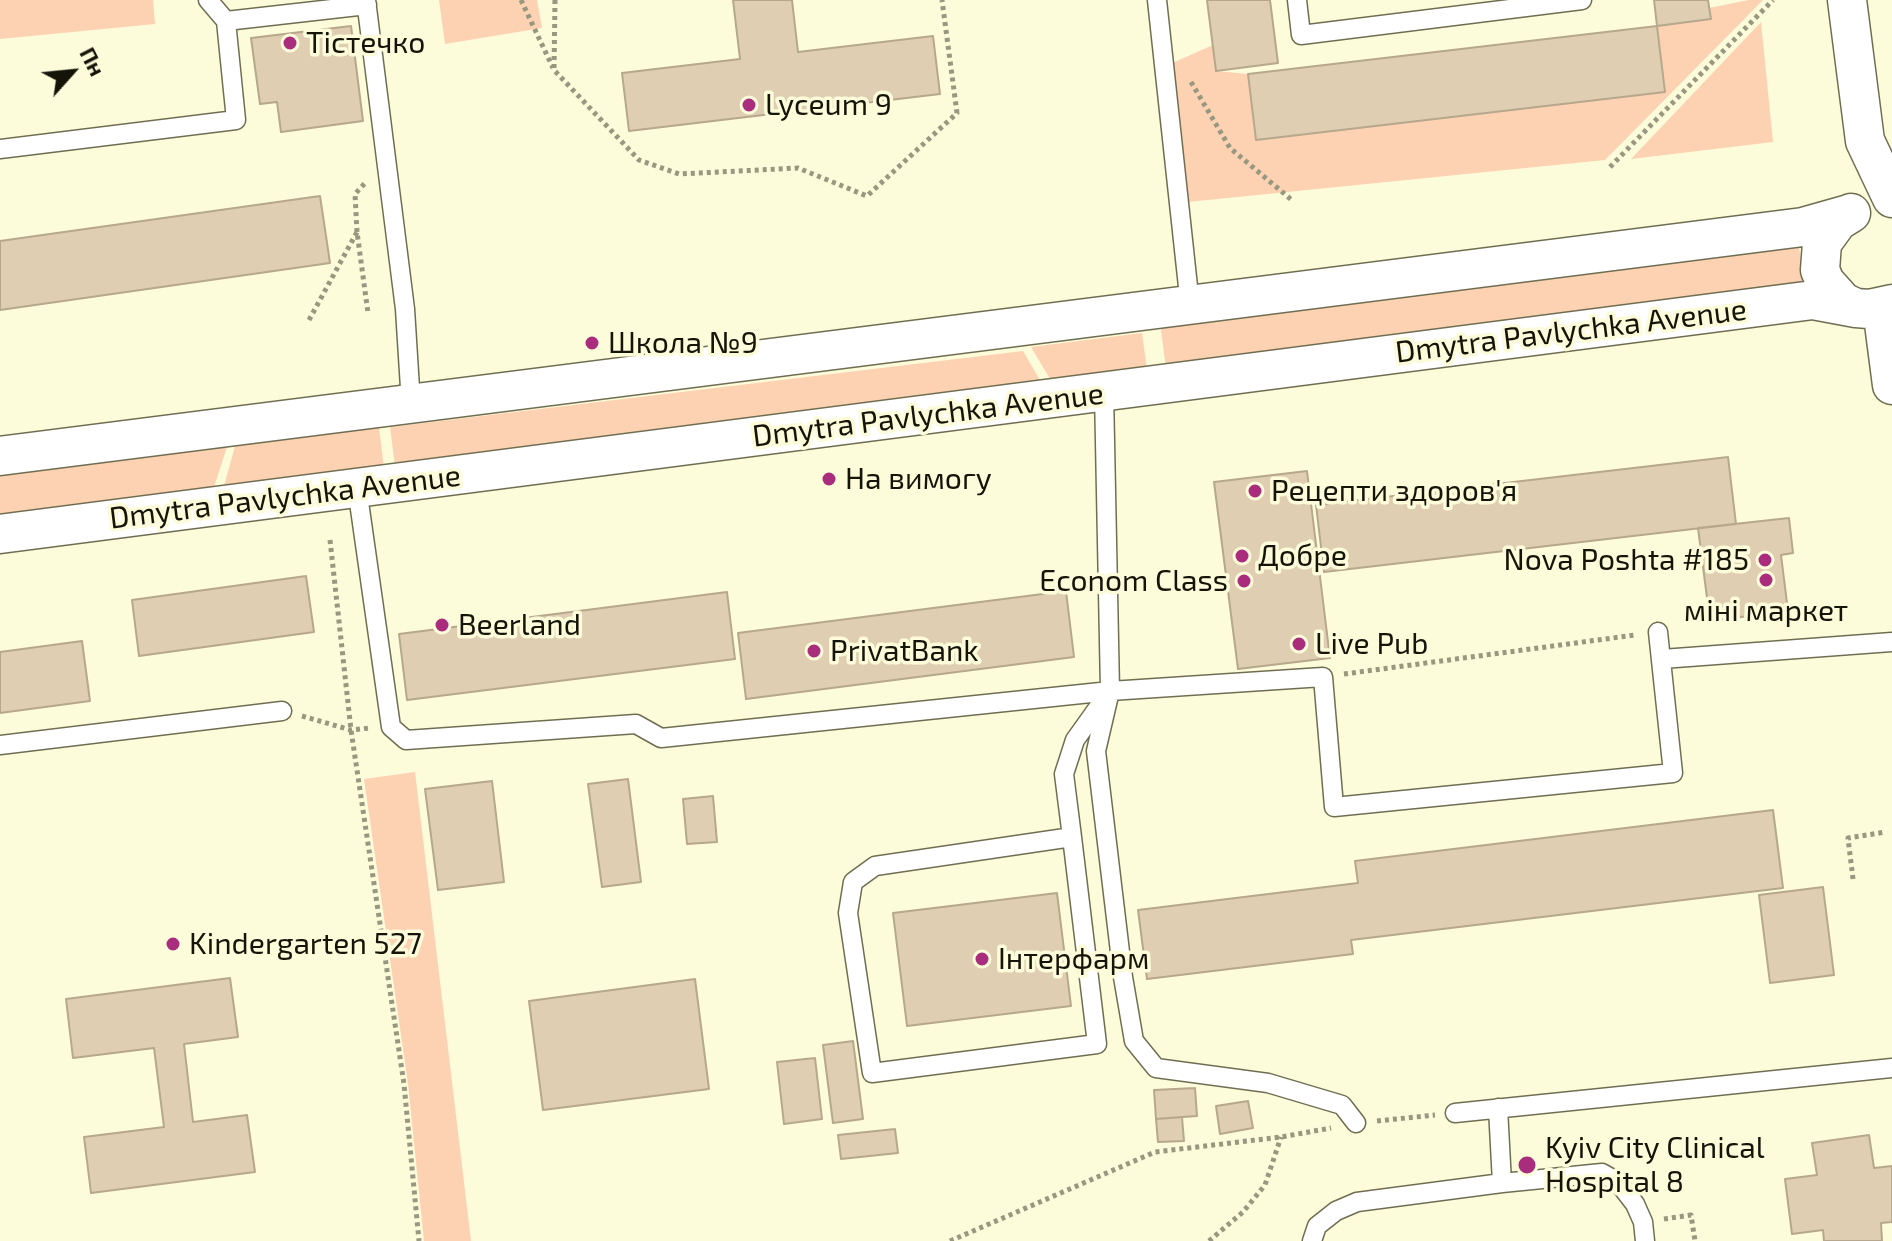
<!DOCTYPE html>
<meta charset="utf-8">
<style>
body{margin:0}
#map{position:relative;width:1892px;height:1241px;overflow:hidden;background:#fcfbda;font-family:"Exo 2",sans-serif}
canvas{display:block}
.north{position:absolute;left:32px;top:32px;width:80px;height:80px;-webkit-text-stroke:6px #fcfbda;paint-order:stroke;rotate:63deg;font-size:22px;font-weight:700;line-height:32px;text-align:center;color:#151409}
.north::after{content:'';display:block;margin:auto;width:28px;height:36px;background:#151409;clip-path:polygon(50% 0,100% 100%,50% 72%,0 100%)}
</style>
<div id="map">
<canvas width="1892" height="1241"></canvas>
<div class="north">Пн</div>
</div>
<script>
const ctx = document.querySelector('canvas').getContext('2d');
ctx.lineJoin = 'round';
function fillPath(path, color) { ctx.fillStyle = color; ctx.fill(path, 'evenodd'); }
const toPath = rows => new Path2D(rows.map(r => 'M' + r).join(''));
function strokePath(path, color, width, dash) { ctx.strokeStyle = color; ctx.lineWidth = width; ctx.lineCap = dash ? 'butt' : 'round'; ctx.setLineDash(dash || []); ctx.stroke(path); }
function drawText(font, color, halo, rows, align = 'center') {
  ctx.font = font + ' "Exo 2",sans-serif'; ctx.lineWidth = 7; ctx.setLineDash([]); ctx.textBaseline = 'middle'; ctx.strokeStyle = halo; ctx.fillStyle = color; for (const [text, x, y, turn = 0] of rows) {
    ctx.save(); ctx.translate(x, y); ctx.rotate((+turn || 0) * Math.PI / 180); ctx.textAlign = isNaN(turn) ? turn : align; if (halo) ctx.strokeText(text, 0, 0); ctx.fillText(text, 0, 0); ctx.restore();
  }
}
const green = toPath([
 [0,0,153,0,155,24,0,39],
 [439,0,537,0,542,28,445,44],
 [1749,0,1763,0,1605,160,1188,202,1170,64,1213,45,1216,71,1248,74,1257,140,1664,92,1657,26,1710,19,1709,8],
 [1761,22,1773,142,1631,159],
 [1799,247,1806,294,1167,376,1160,323],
 [1142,333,1149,385,1059,394,1031,347],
 [1023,351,1048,394,396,474,390,427],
 [379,427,385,477,221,497,235,446],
 [227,447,210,499,0,524,0,475],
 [415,772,471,1241,424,1241,408,1084,364,779]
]);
const building = toPath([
 [733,0,792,0,798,52,933,36,940,94,629,131,622,73,740,59,733,0],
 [1207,0,1270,0,1278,63,1216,71,1207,0],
 [1654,0,1708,0,1711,19,1657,26,1654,0],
 [351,26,363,121,281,132,277,102,260,104,251,38,351,26],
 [1657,26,1665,92,1256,140,1248,74,1657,26],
 [320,196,330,263,0,310,0,241,320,196],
 [1728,457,1736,524,1324,572,1316,505,1728,457],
 [1307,471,1330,658,1238,669,1214,482,1307,471],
 [1789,518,1793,553,1781,555,1788,611,1710,621,1698,528,1789,518],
 [306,576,314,632,139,656,132,600,306,576],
 [1066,591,1074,657,746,699,738,633,1066,591],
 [727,592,735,659,407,700,399,634,727,592],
 [82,641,90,701,0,713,0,652,82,641],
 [628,779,641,882,602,887,588,784,628,779],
 [492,781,504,882,438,890,425,789,492,781],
 [713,796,717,842,687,844,683,799,713,796],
 [1773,810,1783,888,1351,940,1353,954,1147,979,1138,910,1358,883,1355,861,1773,810],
 [1823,887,1834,975,1770,983,1759,895,1823,887],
 [1057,893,1071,1006,907,1026,893,913,1057,893],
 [230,978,238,1037,184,1044,193,1122,247,1115,255,1172,91,1193,84,1137,164,1127,154,1048,73,1058,66,999,230,978],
 [695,979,709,1089,543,1110,529,1001,695,979],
 [853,1041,863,1119,833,1123,823,1045,853,1041],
 [815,1058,822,1119,784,1124,777,1062,815,1058],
 [1195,1088,1197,1116,1156,1119,1154,1090,1195,1088],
 [1248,1101,1253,1128,1220,1134,1216,1106,1248,1101],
 [1182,1117,1184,1141,1158,1142,1156,1119,1182,1117],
 [895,1129,898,1153,841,1159,838,1135,895,1129],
 [1869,1135,1874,1168,1892,1166,1892,1222,1881,1223,1882,1241,1824,1241,1823,1230,1792,1234,1785,1179,1817,1175,1812,1143,1869,1135]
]);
const path = toPath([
 [521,0,553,68],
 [555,0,554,70,639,160,679,174,798,168,867,196,957,113,942,0],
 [1191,82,1230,148,1293,201],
 [1610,167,1773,0],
 [357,232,355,194,366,182],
 [309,320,357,232,368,313],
 [330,540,351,730,404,1084,419,1241],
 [1344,674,1635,635],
 [302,716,351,730,370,728],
 [1853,879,1848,838,1886,832],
 [1377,1121,1435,1115],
 [1664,1219,1691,1215,1695,1241],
 [950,1241,1155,1152,1281,1137,1331,1128],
 [1209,1241,1243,1212,1265,1185,1281,1137]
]);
const service = toPath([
 [208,0,226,21],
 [366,0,405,309,411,404],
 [1157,0,1190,305],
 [1297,0,1301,35,1582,0],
 [0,149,236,120,226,21,367,5],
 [1104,392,1110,691,1096,751,1123,977,1134,1041,1156,1068,1268,1083,1342,1105,1356,1123],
 [357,488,391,727,406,740,636,724,661,738,1110,691,1323,677,1334,807,1673,773,1658,632],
 [1662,659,1892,642],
 [0,745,282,711],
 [1072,837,875,866,853,882,848,913,872,1073,1097,1044,1072,837,1064,774,1075,740,1110,691],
 [1498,1108,1502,1183],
 [1455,1113,1892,1068],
 [1312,1241,1317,1226,1336,1211,1357,1202,1502,1183,1602,1173,1618,1182,1635,1204,1643,1222,1645,1241]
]);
const minor = toPath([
 [1847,0,1865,141,1892,198],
 [1851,213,1838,221,1822,243,1820,270,1825,282,1843,302,1856,308,1869,309,1892,304],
 [1882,308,1892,385],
 [0,456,1803,227,1849,214],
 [0,534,1813,300,1856,308]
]);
const markers = [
 [290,43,8,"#aa2c7d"],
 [749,105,8,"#aa2c7d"],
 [592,343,8,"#aa2c7d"],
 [829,479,8,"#aa2c7d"],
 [1255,491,8,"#aa2c7d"],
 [1242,556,8,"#aa2c7d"],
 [1765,560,8,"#aa2c7d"],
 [1766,580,8,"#aa2c7d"],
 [1244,581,8,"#aa2c7d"],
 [442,625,8,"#aa2c7d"],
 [1299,644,8,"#aa2c7d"],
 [814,651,8,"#aa2c7d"],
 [173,944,8,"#aa2c7d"],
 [982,959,8,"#aa2c7d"],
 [1527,1165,10,"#aa2c7d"]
];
const poiNames = [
 ["Тістечко",306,43],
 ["Lyceum 9",765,105],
 ["Школа №9",608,343],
 ["На вимогу",845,479],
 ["Рецепти здоров'я",1271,491],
 ["Добре",1258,556],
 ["Nova Poshta #185",1749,560,"right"],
 ["Econom Class",1228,581,"right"],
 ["міні маркет",1766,611,"center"],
 ["Beerland",458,625],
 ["Live Pub",1315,644],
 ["PrivatBank",830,651],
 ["Kindergarten 527",189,944],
 ["Інтерфарм",998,959],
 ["Kyiv City Clinical",1545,1148],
 ["Hospital 8",1545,1182]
];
const streetNames = [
 ["Dmytra Pavlychka Avenue",1571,331,-7],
 ["Dmytra Pavlychka Avenue",928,415,-7],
 ["Dmytra Pavlychka Avenue",285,497,-7]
];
fillPath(green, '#fdd2b3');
fillPath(building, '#dfceb2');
strokePath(building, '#b7a78c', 2);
strokePath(service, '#706e52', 21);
strokePath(minor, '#706e52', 41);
strokePath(path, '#989780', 5, [4, 4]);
strokePath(service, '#fff', 18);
strokePath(minor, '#fff', 38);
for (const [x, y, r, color] of markers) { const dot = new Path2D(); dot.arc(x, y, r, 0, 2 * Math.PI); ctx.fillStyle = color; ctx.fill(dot); strokePath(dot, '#fcfbda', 3); }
drawText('30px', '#151409', '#fcfbda', poiNames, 'left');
drawText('30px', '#151409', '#fcfbda', streetNames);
</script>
